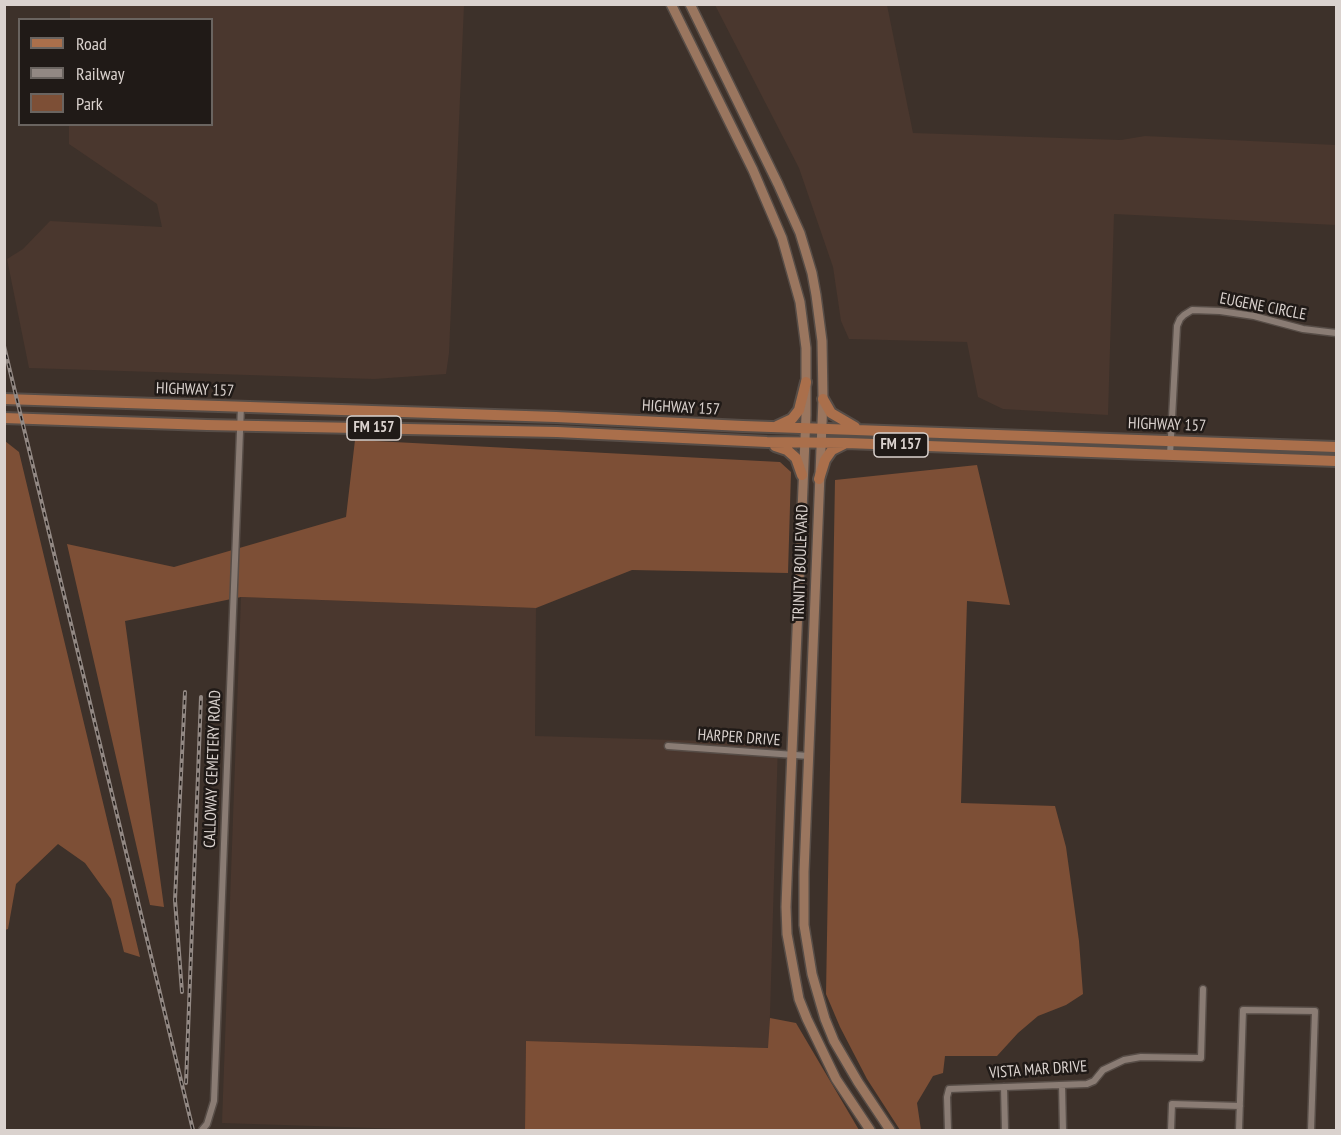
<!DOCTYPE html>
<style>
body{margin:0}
#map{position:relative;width:1341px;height:1135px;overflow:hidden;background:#3d312a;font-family:"PT Sans Narrow",sans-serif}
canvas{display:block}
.frame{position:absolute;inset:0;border:6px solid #dad2ce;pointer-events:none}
.legend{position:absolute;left:18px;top:18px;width:195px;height:108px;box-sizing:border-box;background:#201a17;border:2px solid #6a6460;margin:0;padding:8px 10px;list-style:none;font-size:18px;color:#dad2ce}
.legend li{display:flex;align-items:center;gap:12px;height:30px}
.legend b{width:30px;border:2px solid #6a6460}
</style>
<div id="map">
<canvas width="1341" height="1135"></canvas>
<div class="frame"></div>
<ul class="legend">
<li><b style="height:8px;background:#aa6f4b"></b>Road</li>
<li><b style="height:8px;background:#928883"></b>Railway</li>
<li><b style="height:16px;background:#7d4f36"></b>Park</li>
</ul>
</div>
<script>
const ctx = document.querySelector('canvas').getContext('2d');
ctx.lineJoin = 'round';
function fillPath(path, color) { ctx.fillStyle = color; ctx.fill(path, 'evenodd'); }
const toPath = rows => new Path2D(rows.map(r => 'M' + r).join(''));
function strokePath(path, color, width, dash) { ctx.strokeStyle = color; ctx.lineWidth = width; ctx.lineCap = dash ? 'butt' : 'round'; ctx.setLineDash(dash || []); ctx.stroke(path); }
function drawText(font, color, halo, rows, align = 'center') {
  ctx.font = font + ' "PT Sans Narrow",sans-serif'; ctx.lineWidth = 5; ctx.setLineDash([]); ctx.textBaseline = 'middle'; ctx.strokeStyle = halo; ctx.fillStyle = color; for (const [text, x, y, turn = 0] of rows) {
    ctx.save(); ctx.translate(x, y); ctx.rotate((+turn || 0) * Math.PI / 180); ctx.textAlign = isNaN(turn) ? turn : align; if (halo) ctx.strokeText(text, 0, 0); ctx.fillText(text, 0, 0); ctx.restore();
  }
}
const built = toPath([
 [70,5,464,5,449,353,446,374,374,379,29,368,7,259,23,249,50,221,162,227,157,204,69,144,69,125,212,124,212,20,70,19],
 [715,5,887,5,913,133,1121,140,1145,136,1336,145,1336,225,1114,214,1108,415,1003,409,978,397,967,342,849,339,841,321,833,267,799,168],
 [241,597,536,608,535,736,778,743,769,1048,526,1041,525,1130,435,1130,222,1123]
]);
const green = toPath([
 [355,440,780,462,791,472,788,573,632,570,536,608,241,597,125,621,164,907,150,905,67,544,174,567,346,517],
 [5,441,19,452,140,957,124,952,111,899,85,863,58,844,16,884,8,929,5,930],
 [977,465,1010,605,967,601,961,803,1055,806,1066,847,1079,941,1083,994,1066,1005,1038,1016,1018,1033,997,1056,945,1056,943,1073,933,1076,917,1103,921,1130,900,1130,867,1079,840,1027,826,994,835,480],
 [770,1018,796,1023,859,1130,525,1130,526,1041,768,1048]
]);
const street = toPath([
 [1170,455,1177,326,1180,319,1184,315,1192,310,1220,311,1254,316,1303,329,1336,333],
 [668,746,809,756],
 [1062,1085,1063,1130],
 [1004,1087,1005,1130],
 [202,1130,207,1124,214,1101,241,406],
 [948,1130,947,1097,949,1089,1087,1084,1094,1081,1103,1070,1124,1060,1141,1057,1201,1058,1203,989],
 [1171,1130,1172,1104,1240,1106],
 [1239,1130,1243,1010,1315,1011,1311,1130]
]);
const secondary = toPath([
 [671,4,753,170,782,238,800,302,806,348,806,415,790,800,786,907,787,934,799,999,807,1019,836,1079,870,1130],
 [690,4,778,184,800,233,812,273,816,295,822,341,823,399,804,872,804,925,812,974,825,1019,834,1041,858,1082,890,1130]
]);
const primary = toPath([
 [4,399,556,417,743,426,1336,447],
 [823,399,831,413,855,427],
 [4,418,207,425,557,432,767,442,846,443,1336,461],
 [777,426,792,419,799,410,806,382],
 [775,446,787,450,796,458,802,475],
 [819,479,825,460,832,450,844,444]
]);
const rail = toPath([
 [4,346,193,1130],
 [182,992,175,900,185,692],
 [186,1083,201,697]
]);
const shields = [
 [374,428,54],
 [901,445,54]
];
const shieldNames = [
 ["FM 157",374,428],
 ["FM 157",901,445]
];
const streetNames = [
 ["EUGENE CIRCLE",1263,307,11],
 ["HIGHWAY 157",195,390,2],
 ["HIGHWAY 157",681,408,3],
 ["HIGHWAY 157",1167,425,2],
 ["TRINITY BOULEVARD",801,563,-88],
 ["HARPER DRIVE",739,738,4],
 ["CALLOWAY CEMETERY ROAD",213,769,-88],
 ["VISTA MAR DRIVE",1038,1070,-4]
];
fillPath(built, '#4a372e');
fillPath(green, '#7d4f36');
strokePath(street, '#574d47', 9);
strokePath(secondary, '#574d47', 12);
strokePath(primary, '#574d47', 14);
strokePath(street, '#8a7c74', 6);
strokePath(secondary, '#9a765f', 9);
strokePath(primary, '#aa6f4b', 10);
strokePath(rail, '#928883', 4);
strokePath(rail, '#201a17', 1.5, [4.5]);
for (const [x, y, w] of shields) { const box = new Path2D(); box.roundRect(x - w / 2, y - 12, w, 24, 4.5); ctx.fillStyle = '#201a17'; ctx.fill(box); strokePath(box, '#dad2ce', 1.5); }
drawText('bold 15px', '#dad2ce', null, shieldNames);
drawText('16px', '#dad2ce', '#201a17', streetNames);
</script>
